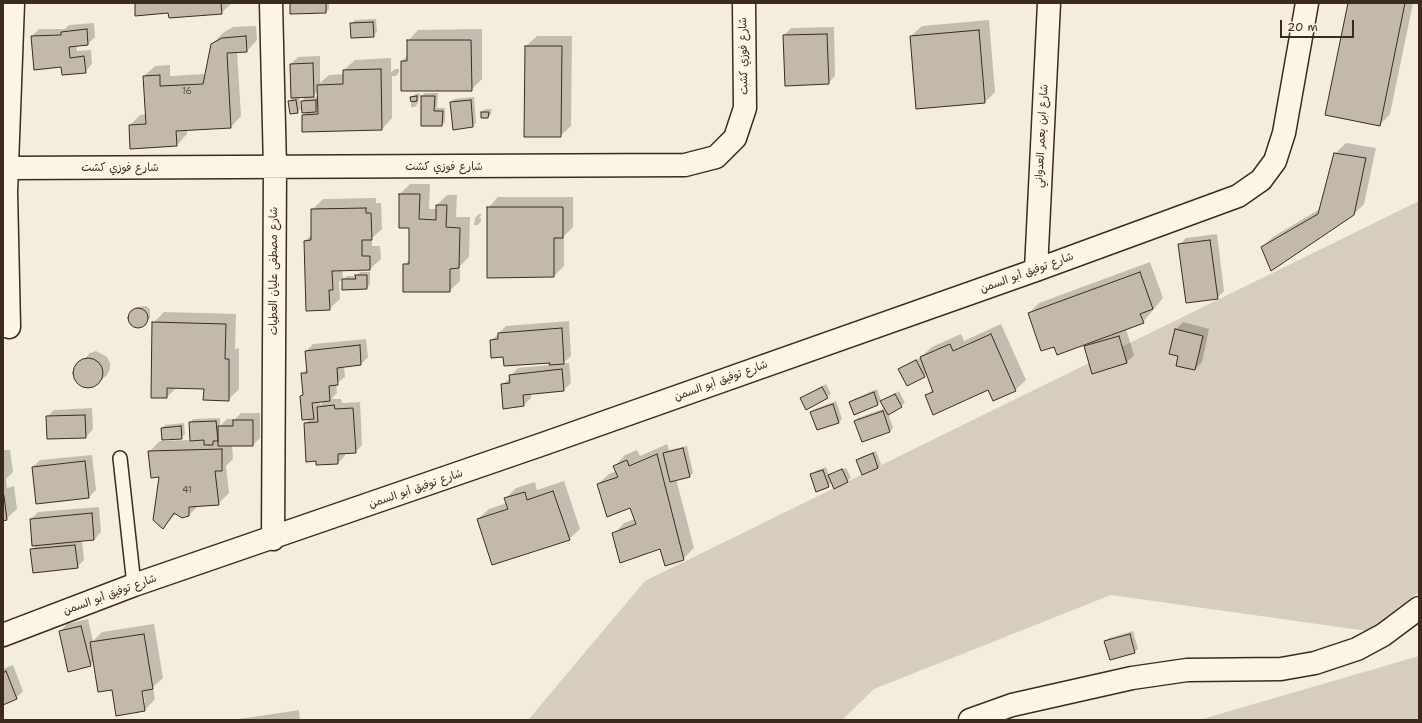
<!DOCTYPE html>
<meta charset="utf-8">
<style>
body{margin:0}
#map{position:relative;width:1422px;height:723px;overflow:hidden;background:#f4eddd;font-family:"Shantell Sans",sans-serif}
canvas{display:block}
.frame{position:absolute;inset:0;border:4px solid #3b2a1e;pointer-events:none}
.scale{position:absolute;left:1280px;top:20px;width:74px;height:18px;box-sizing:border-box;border:2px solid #3b2a1e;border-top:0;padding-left:5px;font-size:12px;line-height:14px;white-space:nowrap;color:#3b2a1e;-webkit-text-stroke:3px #fcf5e5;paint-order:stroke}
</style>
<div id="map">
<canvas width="1422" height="723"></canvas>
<div class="frame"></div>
<div class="scale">20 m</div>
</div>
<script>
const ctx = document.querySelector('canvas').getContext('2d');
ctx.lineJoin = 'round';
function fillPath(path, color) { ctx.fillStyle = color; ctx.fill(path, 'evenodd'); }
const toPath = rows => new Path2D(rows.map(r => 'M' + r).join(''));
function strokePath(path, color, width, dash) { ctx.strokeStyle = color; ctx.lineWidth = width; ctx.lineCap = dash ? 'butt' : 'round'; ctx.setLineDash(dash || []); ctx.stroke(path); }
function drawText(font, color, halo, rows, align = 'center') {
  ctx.font = font + ' "Shantell Sans","Playpen Sans Arabic",sans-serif'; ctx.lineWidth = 3; ctx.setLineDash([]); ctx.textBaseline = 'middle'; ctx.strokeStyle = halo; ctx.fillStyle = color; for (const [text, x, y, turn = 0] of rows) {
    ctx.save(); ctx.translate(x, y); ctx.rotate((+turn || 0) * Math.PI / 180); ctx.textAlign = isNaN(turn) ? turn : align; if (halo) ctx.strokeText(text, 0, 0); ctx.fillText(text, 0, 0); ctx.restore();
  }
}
const green = toPath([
 [1419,201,1419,592,1367,631,1111,595,874,689,842,720,528,720,645,581],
 [1419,656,1419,720,1199,720]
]);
const shadow = toPath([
 [136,3,232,3,221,13],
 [291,3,329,3,329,9,326,12,291,13],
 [1349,3,1413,3,1390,114,1380,125],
 [376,19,377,32,373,36,351,24,355,20],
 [989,20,995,92,985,102,911,36,922,26],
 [94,23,95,37,88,44,76,45,77,51,91,50,92,64,85,72,62,66,32,36,39,29,65,29,69,25],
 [256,26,257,40,247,51,237,51,241,116,231,127,187,130,187,134,177,145,130,125,140,115,147,114,144,76,155,66,170,65,170,76,206,74,212,44,223,33,233,27],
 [834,27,835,76,828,83,784,35,791,28],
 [482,29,482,79,471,90,402,61,408,55,408,41,418,30],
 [537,36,572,36,571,126,560,136,526,46],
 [320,56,320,83,329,75,344,74,344,70,355,60,391,58,391,72,395,69,399,69,399,72,396,76,392,76,392,118,382,129,303,115,306,112,302,101,307,96,299,97,301,109,297,112,289,101,292,98,291,64,298,57],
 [318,91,319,97,312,97],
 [420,93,418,103,415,107,411,107,411,104,414,101,411,97,415,94],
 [425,93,438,93,437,108,445,108,445,122,442,125,422,96],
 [474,97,476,123,473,126,451,102,454,99],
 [485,109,492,109,491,114,488,117,482,112],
 [1346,143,1376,148,1364,204,1353,215,1262,247,1273,237,1320,209,1335,154],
 [410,184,430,184,429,209,437,209,437,205,447,195,457,195,456,217,470,217,469,257,460,266,460,281,449,291,404,265,410,259,410,227,400,194],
 [498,197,573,197,573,227,564,236,564,266,554,276,488,208],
 [376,198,376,203,381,203,382,229,372,238,372,246,380,246,381,259,370,269,342,270,343,278,339,282,340,299,329,309,305,241,312,234,312,210,323,199],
 [479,214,482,214,479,218,481,218,481,221,478,225,474,225,475,218],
 [1217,234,1224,291,1217,298,1179,245,1186,238],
 [1150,262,1163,298,1143,322,1126,329,1134,355,1127,362,1085,347,1090,342,1055,345,1029,313,1039,303],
 [360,272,370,272,370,284,367,288,343,289,343,279,347,276,356,276],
 [146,306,150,309,150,318,143,326,134,327,130,323,130,314,137,307],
 [164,312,236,314,235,349,239,348,239,389,228,400,205,388,177,387,167,397,153,323],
 [569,321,571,356,563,363,569,363,571,383,564,390,531,393,531,398,524,405,504,408,502,385,511,377,511,375,518,368,550,365,551,362,504,356,491,341,506,326],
 [1183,322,1209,329,1202,362,1195,369,1179,355,1176,329],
 [1001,324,1026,380,1015,390,989,389,926,396,933,389,927,373,924,376,900,369,903,366,920,358,932,347,961,334,964,341],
 [366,339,368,357,361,364,344,366,345,377,336,384,337,393,331,399,341,399,342,403,360,402,362,445,355,452,345,453,345,456,338,463,317,464,305,424,311,418,301,396,304,393,302,374,308,368,306,351,313,344],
 [319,401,324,401,320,405],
 [96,351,107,357,110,363,110,369,107,375,95,386,82,386,74,377,74,370,90,353],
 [826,384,831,394,806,408,801,398],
 [877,389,881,400,878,404,855,413,850,402,854,399],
 [899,391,905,403,888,413,893,428,890,431,855,421,858,418,885,408,882,401],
 [836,401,842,419,839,422,818,429,811,412,815,409],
 [92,408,93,429,86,437,47,417,54,410],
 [241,413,260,413,260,438,253,445,232,445,233,459,226,466,229,493,218,504,199,505,189,515,177,513,163,527,160,476,149,452,160,441,191,440,190,423,193,419,220,418,220,426,227,419,235,419],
 [184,423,185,434,181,438,162,428,165,425],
 [667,444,669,450,687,446,693,473,690,476,676,479,694,548,683,559,661,548,614,534,624,523,635,519,630,507,598,484,609,474,617,471,615,466,625,455,637,450,640,456],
 [3,450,10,450,13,472,6,479,7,488,14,486,17,509,6,519,3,520],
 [876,451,881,464,878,468,857,460,861,457],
 [92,455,96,490,89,497,33,467,40,460],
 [826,467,829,476,846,468,851,478,835,488,832,482,828,486,811,475,815,471],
 [564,481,580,529,569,539,478,519,489,509,507,503,506,498,516,488,535,482,537,490],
 [99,507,101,532,94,540,82,541,84,560,77,567,32,550,37,544,31,519,38,512],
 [88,619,93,641,102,632,154,624,163,678,153,687,155,699,145,710,113,689,94,661,90,665,60,631,67,624],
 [140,686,142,686,145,703,143,703],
 [1133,631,1138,649,1134,652,1105,641,1109,638],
 [13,665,23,691,16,698,3,704,3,669],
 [299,710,300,720,233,720]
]);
const building = toPath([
 [135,3,221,3,222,14,169,18,168,13,135,16,135,3],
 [290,3,326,3,326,13,290,14,290,3],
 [1348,3,1405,3,1380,126,1325,115,1348,3],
 [373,22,374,37,351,38,350,23,373,22],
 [87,29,88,45,69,47,70,58,84,56,86,73,62,75,61,67,34,70,31,36,61,35,61,32,87,29],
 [979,30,985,103,916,109,910,36,979,30],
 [827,34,829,84,785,86,783,35,827,34],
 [246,36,247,52,227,53,231,128,176,131,177,146,130,149,129,125,146,124,143,76,160,75,160,86,203,84,211,44,222,38,246,36],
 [407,40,471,40,472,91,401,91,401,61,407,61,407,40],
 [525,46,562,46,561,137,524,137,525,46],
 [313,63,314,97,291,98,290,64,313,63],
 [381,69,382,130,302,132,302,115,318,114,317,85,343,84,343,70,381,69],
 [417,96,417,101,411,102,410,97,417,96],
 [421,96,435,96,434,111,443,111,442,126,421,126,421,96],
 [296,100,298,113,290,114,288,101,296,100],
 [316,100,316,112,302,113,301,101,316,100],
 [471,100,473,127,453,130,450,102,471,100],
 [481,112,489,112,488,118,481,118,481,112],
 [1334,153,1366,158,1354,215,1271,271,1261,247,1318,214,1334,153],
 [399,194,420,194,419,219,436,220,436,205,447,205,446,227,460,228,459,268,450,269,450,292,403,292,403,264,409,264,409,228,399,228,399,194],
 [487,207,563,207,563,238,554,238,554,277,487,278,487,207],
 [366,208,366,213,371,213,372,240,362,240,362,256,370,256,370,270,332,271,333,290,329,290,330,310,306,311,304,241,311,240,311,209,366,208],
 [1210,240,1218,299,1186,303,1178,244,1210,240],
 [1140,272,1153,309,1140,314,1144,323,1057,355,1054,347,1041,351,1028,313,1140,272],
 [355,275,367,275,367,289,342,290,342,279,356,279,355,275],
 '128 318a10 10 0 1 1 20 0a10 10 0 1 1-20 0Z',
 [152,322,226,324,225,359,229,359,229,401,203,400,204,389,167,388,167,398,151,398,152,322],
 [562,328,564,364,549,365,550,363,504,366,503,357,491,358,490,340,498,339,498,333,562,328],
 [1175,329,1203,336,1195,370,1176,366,1178,356,1169,354,1175,329],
 [991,334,1016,391,993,401,988,390,933,415,925,395,933,392,920,357,950,344,953,351,991,334],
 [1119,336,1127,363,1092,374,1084,346,1119,336],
 [360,345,361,365,337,368,338,385,329,386,330,401,312,403,314,419,302,420,300,396,303,395,301,373,307,373,305,351,360,345],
 '73 373a15 15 0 1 1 30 0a15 15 0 1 1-30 0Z',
 [916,360,925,377,907,386,898,369,916,360],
 [562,369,564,391,523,395,524,406,503,409,501,384,510,383,509,375,562,369],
 [822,387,828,398,806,410,800,398,822,387],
 [874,392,878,405,854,415,849,402,874,392],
 [895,394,902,407,888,415,880,401,895,394],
 [833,404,839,423,817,430,810,412,833,404],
 [334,405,335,409,353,408,356,453,338,454,338,464,316,465,316,461,306,462,304,423,318,422,317,407,334,405],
 [883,411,890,432,862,442,854,421,883,411],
 [85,415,86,438,47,439,46,416,85,415],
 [233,420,253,420,253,446,218,446,218,426,233,426,233,420],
 [216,421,218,441,213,441,213,445,204,445,204,440,190,441,189,422,216,421],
 [181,426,182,439,162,440,161,428,181,426],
 [683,448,690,477,670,482,663,453,683,448],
 [222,449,222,471,215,471,219,505,189,507,189,516,182,518,174,513,163,529,153,520,159,477,151,478,148,451,222,449],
 [873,453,878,468,862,475,856,460,873,453],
 [657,454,684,560,665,566,660,549,620,563,612,533,636,524,630,508,607,517,597,484,618,477,613,466,627,460,629,466,657,454],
 [85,461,89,498,36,504,32,467,85,461],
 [842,469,848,482,834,489,828,475,842,469],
 [823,470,829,487,816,492,810,474,823,470],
 [553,491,570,540,492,565,477,519,508,509,504,498,525,492,527,500,553,491],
 [4,496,7,520,3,521,3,497,4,496],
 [92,513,94,540,32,546,30,519,92,513],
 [75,545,78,568,33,573,30,549,75,545],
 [81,626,91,666,68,672,59,631,81,626],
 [144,634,153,689,142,691,145,711,116,716,112,690,98,692,90,642,144,634],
 [1130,634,1135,653,1110,660,1104,641,1130,634],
 [6,671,17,699,3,705,3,673,6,671]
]);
const service = toPath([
 [120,458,134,585]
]);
const minor = toPath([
 [271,3,275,168,273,539],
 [7,168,685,165,716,157,735,138,745,108,744,3],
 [1036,270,1049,3],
 [9,327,6,192,13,3],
 [3,635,134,585,546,443,1036,270,1238,196,1261,180,1275,161,1284,133,1307,3],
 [970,720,1012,705,1132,678,1187,670,1281,669,1315,663,1357,649,1383,635,1419,608]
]);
const numberNames = [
 ["16",187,92],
 ["41",187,491]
];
const streetNames = [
 ["شارع فوزي كشت",744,56,-91],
 ["شارع ابن يعمر العدواني",1042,136,-87],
 ["شارع فوزي كشت",444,167],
 ["شارع فوزي كشت",120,168],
 ["شارع مصطفى عليان العطيات",274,271,-90],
 ["شارع توفيق أبو السمن",1027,273,-20],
 ["شارع توفيق أبو السمن",721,381,-20],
 ["شارع توفيق أبو السمن",416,489,-19],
 ["شارع توفيق أبو السمن",110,595,-20]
];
fillPath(green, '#d6cdbd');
fillPath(shadow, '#0003');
fillPath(building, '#c3b9aa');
strokePath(building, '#3b2a1e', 1);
strokePath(service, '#3b2a1e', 16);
strokePath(minor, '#3b2a1e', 25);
strokePath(service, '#fcf5e5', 13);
strokePath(minor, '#fcf5e5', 22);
drawText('9px', '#5d4e41', null, numberNames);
drawText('11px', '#3b2a1e', '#fcf5e5', streetNames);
</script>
